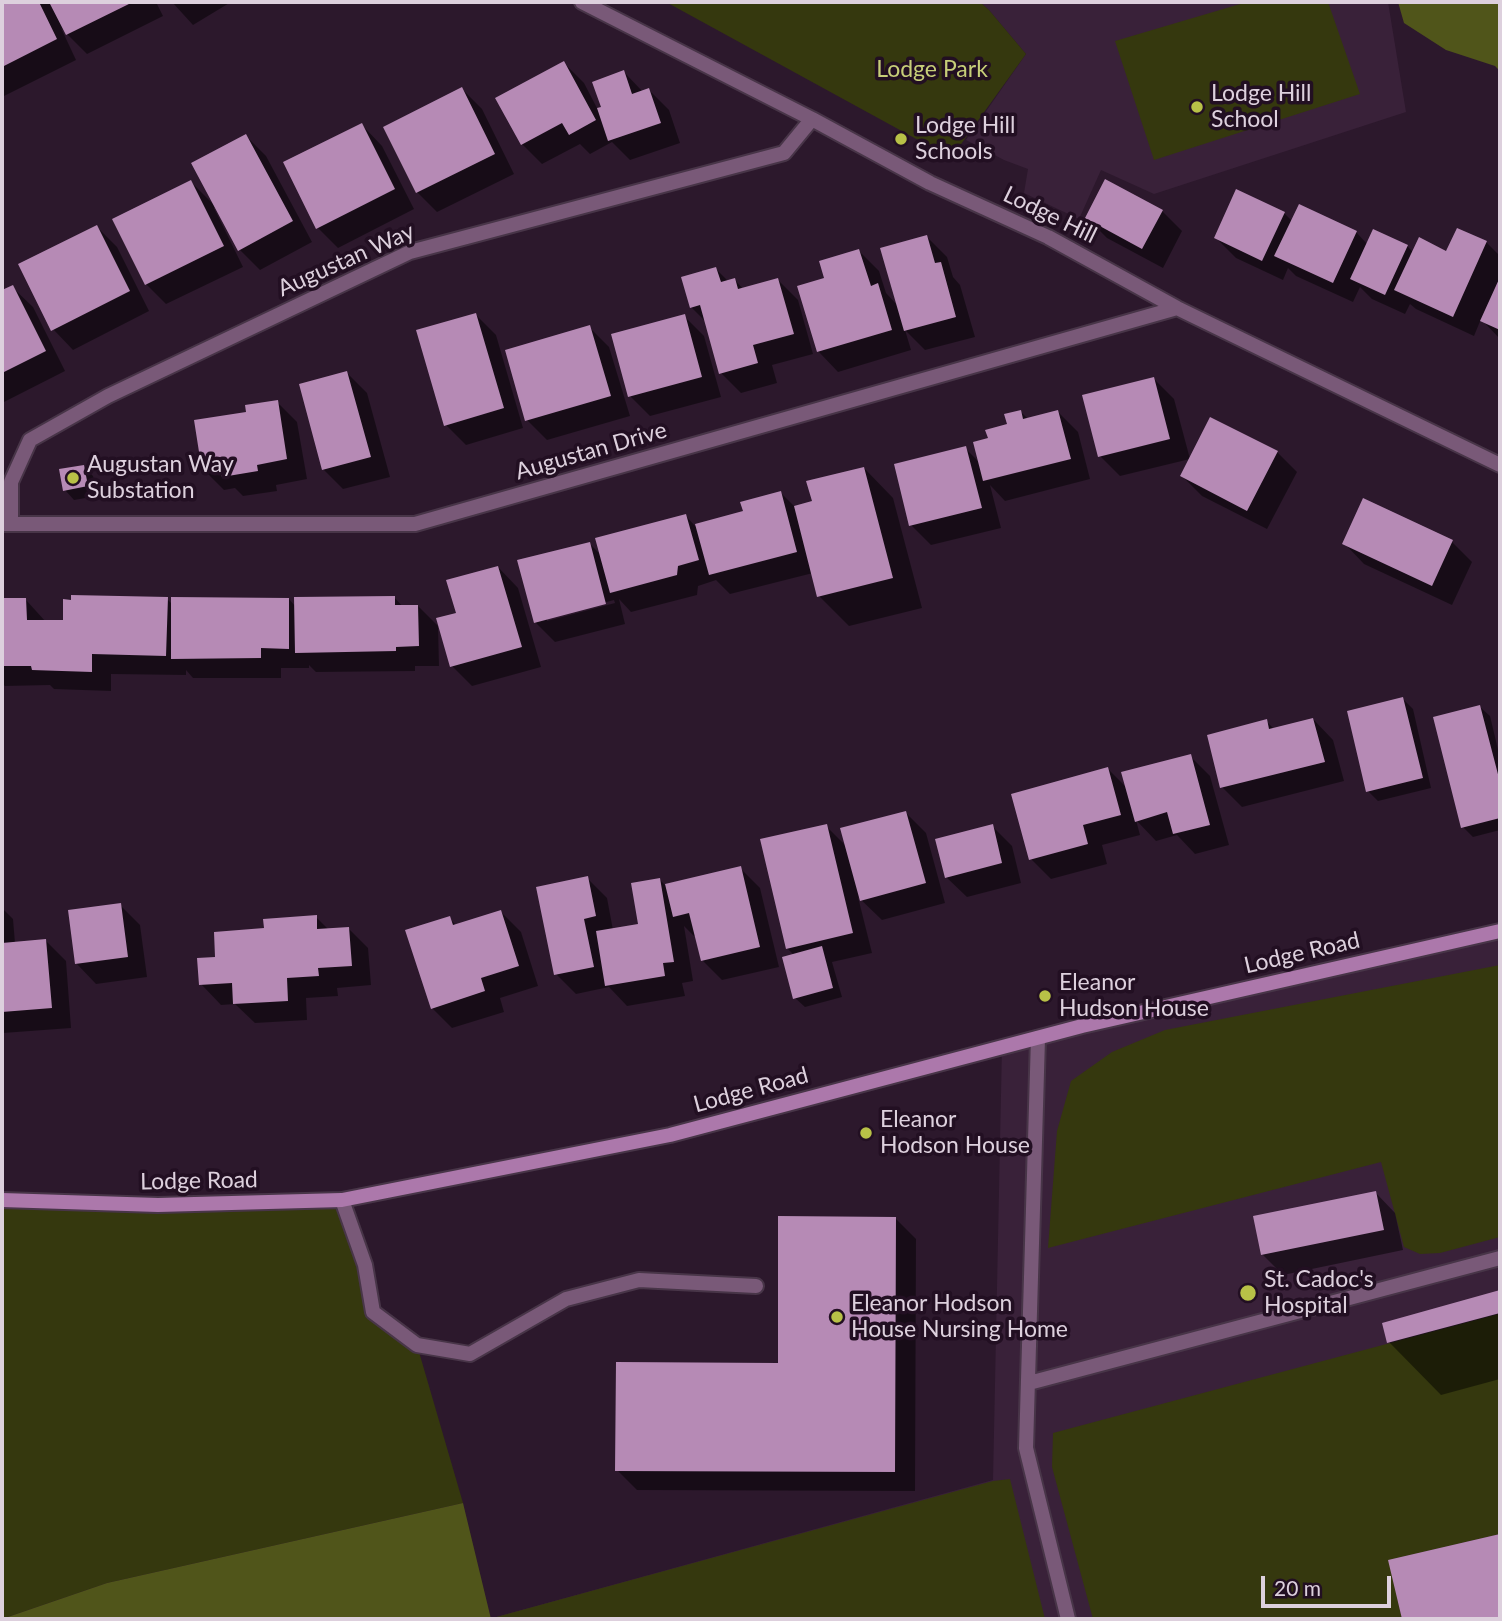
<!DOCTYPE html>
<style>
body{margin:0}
#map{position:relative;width:1502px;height:1621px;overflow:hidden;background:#2c182c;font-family:Lato,sans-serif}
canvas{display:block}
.frame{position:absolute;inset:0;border:4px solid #ddd0dd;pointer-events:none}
.scale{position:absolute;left:1261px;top:1576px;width:130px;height:32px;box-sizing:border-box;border:4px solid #ddd0dd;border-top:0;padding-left:9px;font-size:21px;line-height:24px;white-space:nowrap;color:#ddd0dd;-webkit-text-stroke:5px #220f22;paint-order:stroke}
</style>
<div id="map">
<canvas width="1502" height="1621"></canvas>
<div class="frame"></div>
<div class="scale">20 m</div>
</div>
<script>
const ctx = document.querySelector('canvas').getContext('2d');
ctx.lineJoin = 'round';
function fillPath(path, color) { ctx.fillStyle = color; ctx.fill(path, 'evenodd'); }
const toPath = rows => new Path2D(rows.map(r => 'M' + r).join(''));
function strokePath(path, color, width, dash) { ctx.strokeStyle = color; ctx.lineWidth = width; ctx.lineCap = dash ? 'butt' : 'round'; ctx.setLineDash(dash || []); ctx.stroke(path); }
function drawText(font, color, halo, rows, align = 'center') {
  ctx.font = font + ' Lato,sans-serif'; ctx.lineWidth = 7; ctx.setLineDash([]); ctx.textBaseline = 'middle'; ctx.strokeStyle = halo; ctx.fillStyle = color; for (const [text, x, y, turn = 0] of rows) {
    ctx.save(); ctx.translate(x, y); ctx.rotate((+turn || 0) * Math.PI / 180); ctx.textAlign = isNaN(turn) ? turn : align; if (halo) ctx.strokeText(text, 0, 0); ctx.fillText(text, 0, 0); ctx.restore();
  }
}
const built = toPath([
 [980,2,1388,2,1406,112,1154,194,1101,170,1079,219,1024,193,1028,169,1004,160,966,140,1026,54,989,10],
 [1500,931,1500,1619,489,1619,993,1480,1002,1046]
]);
const green = toPath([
 [666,2,980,2,989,10,1026,54,951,158],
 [1247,2,1328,2,1360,94,1154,160,1115,41],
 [1500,965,1500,1237,1440,1253,1420,1254,1404,1247,1381,1162,1048,1248,1057,1131,1071,1081,1112,1052,1165,1030],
 [2,1200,342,1200,374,1312,417,1345,463,1503,107,1583,2,1619],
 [1499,1314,1500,1534,1389,1560,1402,1619,1093,1619,1052,1467,1053,1433],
 [1010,1479,1045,1619,489,1619,993,1481]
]);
const forest = toPath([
 [1398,2,1500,2,1500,71,1495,66,1446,50,1404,23],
 [463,1503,491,1619,2,1619,107,1583]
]);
const shadow = toPath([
 [2,2,156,2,163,16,87,54,61,28,76,60,2,97],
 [172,2,231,2,193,25],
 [564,63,584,83,598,110,603,108,624,72,643,92,649,90,669,110,680,143,630,160,612,142,590,154,580,144,542,164,522,144],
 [462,89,482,109,514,174,437,212,417,192],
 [362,125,382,146,414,209,338,248,318,228],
 [246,136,266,156,312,242,260,270,240,250],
 [191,182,216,207,214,208,243,267,166,304,146,284],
 [1162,211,1182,231,1163,268,1107,238,1087,218],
 [1284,213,1292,221,1356,232,1368,245,1407,246,1413,252,1447,253,1486,242,1500,256,1500,339,1481,319,1474,336,1416,309,1410,304,1405,314,1372,299,1360,287,1353,302,1296,276,1288,268,1283,280,1236,258,1216,238],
 [97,227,117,247,149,311,73,350,53,329],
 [927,237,947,257,953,277,960,285,975,337,925,350,905,330,911,350,838,372,818,351,826,279,859,251,879,271,886,293,898,306],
 [716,269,729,282,735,280,743,289,778,280,798,300,813,354,772,365,777,383,741,393,721,373,707,323,691,307],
 [12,287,33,307,65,371,2,403,2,292],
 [476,315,496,335,523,428,466,445,446,425],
 [684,316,704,336,721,397,650,416,630,396],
 [589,327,609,347,630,416,547,440,527,420],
 [347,373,367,393,390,477,343,489,323,469],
 [1154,379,1174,399,1190,459,1120,476,1100,456],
 [277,402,297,422,307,479,276,485,277,491,243,496,235,488,224,490,204,470,247,413],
 [1021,412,1029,420,1058,412,1078,432,1090,479,1005,501,990,485,1001,528,931,545,911,525,965,448,980,463],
 [1277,452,1297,472,1267,529,1202,496,1182,476],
 [83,466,93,476,97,496,74,500,65,490],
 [864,468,893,498,922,608,849,626,819,596,813,573,730,594,716,580,698,586,697,595,631,612,619,599,625,624,555,642,535,622,590,544,602,556,686,516,695,526,745,513,781,493,795,507,814,502],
 [614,600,615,603,547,621,547,618],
 [1364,500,1452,542,1472,562,1452,605,1364,564,1344,543],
 [498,567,518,588,541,667,472,686,452,666,458,614],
 [394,597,403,607,418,606,438,626,439,666,415,666,415,671,316,672,309,665,309,668,281,668,281,678,193,678,186,670,186,675,111,674,111,691,54,689,50,685,5,686,2,683,2,600,26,600,46,622,65,622,167,599,173,605,289,599,295,606],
 [1403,699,1413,709,1431,788,1378,801,1368,791],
 [1480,707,1490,716,1500,758,1500,830,1473,837,1463,827],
 [1313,719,1333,740,1344,781,1242,807,1222,787,1266,721,1274,729],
 [1190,756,1210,776,1229,845,1195,854,1177,835,1156,841,1136,820,1140,835,1102,845,1107,864,1051,879,1031,859,1108,769,1128,789],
 [906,813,926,833,945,903,882,920,858,897,872,953,832,962,842,997,805,1007,795,998,794,955,787,948,826,826,847,847],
 [992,826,1012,846,1021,883,967,897,946,877],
 [740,868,760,888,779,967,722,980,702,960,696,936,694,936,684,926,693,981,682,983,685,996,627,1006,609,987,576,994,556,974,587,878,607,898,613,930,640,925,660,880,665,885],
 [120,905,140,925,147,977,96,984,76,963],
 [2,908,13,919,15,943,46,941,66,961,71,1028,3,1033,2,1032],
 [501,912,521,932,538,986,500,998,504,1012,452,1028,432,1008,449,918,457,926],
 [316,917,329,930,348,928,368,948,371,985,337,988,338,996,306,998,307,1020,255,1023,235,1004,221,1005,201,984,217,958,265,930],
 [1375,1192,1395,1213,1403,1250,1283,1275,1262,1254],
 [896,1219,916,1239,915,1491,637,1490,617,1470,780,1364],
 [1500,1292,1500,1379,1441,1395,1389,1342,1384,1324],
 [1500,1536,1500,1619,1404,1619,1390,1561]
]);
const building = toPath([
 [2,2,39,2,57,39,2,67],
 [49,2,133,2,66,35],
 [564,61,596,120,569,135,562,123,521,145,495,98],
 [624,70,632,94,649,88,661,123,608,141,597,108,601,107,592,82],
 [462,87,495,154,416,193,383,127],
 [362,123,395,189,316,229,283,162],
 [246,134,293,221,238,251,191,163],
 [1105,179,1163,210,1142,249,1085,218],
 [191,180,224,246,145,285,112,219],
 [1236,189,1285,212,1262,261,1214,238],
 [1299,204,1357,231,1333,283,1274,256],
 [97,225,130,291,51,331,18,264],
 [1457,228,1487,241,1453,317,1394,290,1419,237,1446,251],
 [1373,229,1408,245,1385,295,1350,279],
 [927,235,935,263,941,262,956,317,904,331,880,248],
 [859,249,871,286,878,283,892,330,817,352,797,286,824,278,819,261],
 [716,267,721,282,735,278,738,289,778,278,794,334,753,345,758,363,719,374,700,305,690,308,681,277],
 [1500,277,1500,330,1480,321],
 [13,285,46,351,2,373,2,290],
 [476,313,504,408,444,426,416,330],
 [685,314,702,377,628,397,611,334],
 [590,325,611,396,525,421,505,350],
 [347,371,371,457,322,470,299,384],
 [1154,377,1170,439,1098,457,1082,395],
 [278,400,287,459,257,465,258,471,222,477,220,468,202,471,194,420,246,412,245,405],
 [1021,410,1023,419,1058,410,1071,459,983,481,973,442,988,438,985,430,1007,424,1004,414],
 [1210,417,1278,451,1247,511,1180,476],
 [966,446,982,508,909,526,894,464],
 [84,465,88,486,63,491,59,469],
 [864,467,893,578,817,597,794,506,812,501,806,481],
 [781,491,797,552,709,575,695,524,743,511,740,502],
 [1363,498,1453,540,1432,586,1342,544],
 [686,514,699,560,678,566,677,575,610,593,595,538],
 [590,542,606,604,534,623,517,560],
 [498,566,522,647,450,667,436,618,456,613,446,580],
 [71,595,168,597,166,656,92,654,92,672,32,670,31,666,2,666,2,598,26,598,27,620,63,620,63,599,71,600],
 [395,596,395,605,418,605,419,646,396,647,396,651,295,653,294,597],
 [171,597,289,598,289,649,261,648,261,658,171,659],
 [1403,697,1423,778,1366,792,1347,711],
 [1480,705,1500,782,1500,818,1461,828,1433,717],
 [1313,718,1325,762,1220,788,1207,735,1267,719,1269,729],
 [1191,754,1210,825,1173,834,1167,812,1135,822,1121,772],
 [1108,767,1121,815,1083,825,1088,844,1029,860,1011,794],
 [906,811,926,883,860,901,840,828],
 [827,824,853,933,786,949,760,839],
 [993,824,1002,863,945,878,935,839],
 [741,866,760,947,701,961,689,913,673,917,665,884],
 [588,876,596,916,584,919,594,967,554,975,536,887],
 [660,878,674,962,663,963,665,976,605,986,596,931,638,924,631,883],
 [121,903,128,957,75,964,68,910],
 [501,910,519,966,481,978,485,991,431,1009,405,930,450,916,453,925],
 [317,915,317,929,349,927,352,966,318,968,319,976,287,978,288,1001,233,1004,232,983,199,985,197,958,215,957,214,932,264,928,263,919],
 [46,939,52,1008,2,1012,2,943],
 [822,946,833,988,793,999,782,957],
 [1376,1191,1384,1230,1261,1255,1253,1216],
 [778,1216,896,1217,895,1472,615,1471,616,1362,778,1363],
 [1500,1290,1500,1313,1387,1343,1382,1323],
 [1500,1534,1500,1619,1402,1619,1388,1560]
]);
const lane = toPath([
 [1038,1038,1026,1448,1068,1619],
 [342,1200,365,1265,373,1312,417,1345,470,1354,566,1299,639,1280,756,1286],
 [1029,1383,1500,1258]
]);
const street = toPath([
 [582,2,812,119,930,183,1048,237,1177,308,1500,465],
 [11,523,11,482,30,440,108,396,410,252,784,153,812,119],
 [2,524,415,524,1177,308]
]);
const secondary = toPath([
 [2,1200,158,1205,342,1200,670,1135,1082,1026,1500,931]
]);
const markers = [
 [1197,107,7,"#b8c147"],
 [901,139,7,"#b8c147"],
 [73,478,7,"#b8c147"],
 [1045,996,7,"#b8c147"],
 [866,1133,7,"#b8c147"],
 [1248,1293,9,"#b8c147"],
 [837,1317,7,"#b8c147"]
];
const parkNames = [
 ["Lodge Park",932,70]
];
const poiNames = [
 ["Lodge Hill",1211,94],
 ["School",1211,120],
 ["Lodge Hill",915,126],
 ["Schools",915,152],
 ["Augustan Way",87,465],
 ["Substation",87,491],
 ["Eleanor",1059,983],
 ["Hudson House",1059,1009],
 ["Eleanor",880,1120],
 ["Hodson House",880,1146],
 ["St. Cadoc's",1264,1280],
 ["Hospital",1264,1306],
 ["Eleanor Hodson",851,1304],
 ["House Nursing Home",851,1330]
];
const streetNames = [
 ["Lodge Hill",1050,215,26],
 ["Augustan Way",346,260,-24],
 ["Augustan Drive",591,451,-16],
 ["Lodge Road",1302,953,-13],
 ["Lodge Road",751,1090,-15],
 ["Lodge Road",199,1181,-1]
];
fillPath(built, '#392139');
fillPath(green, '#35380e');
fillPath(forest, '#50551a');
fillPath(shadow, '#0007');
fillPath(building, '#b68ab5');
strokePath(lane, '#483548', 18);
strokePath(street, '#483548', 18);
strokePath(secondary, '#483548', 18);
strokePath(lane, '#795978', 14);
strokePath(street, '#795978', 14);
strokePath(secondary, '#ac78ab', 14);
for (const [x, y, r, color] of markers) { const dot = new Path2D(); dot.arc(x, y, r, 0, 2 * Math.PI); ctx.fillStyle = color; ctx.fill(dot); strokePath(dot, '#220f22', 2.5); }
drawText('23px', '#c6ce78', '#220f22', parkNames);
drawText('23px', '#ddd0dd', '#220f22', poiNames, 'left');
drawText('23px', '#ddd0dd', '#220f22', streetNames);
</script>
